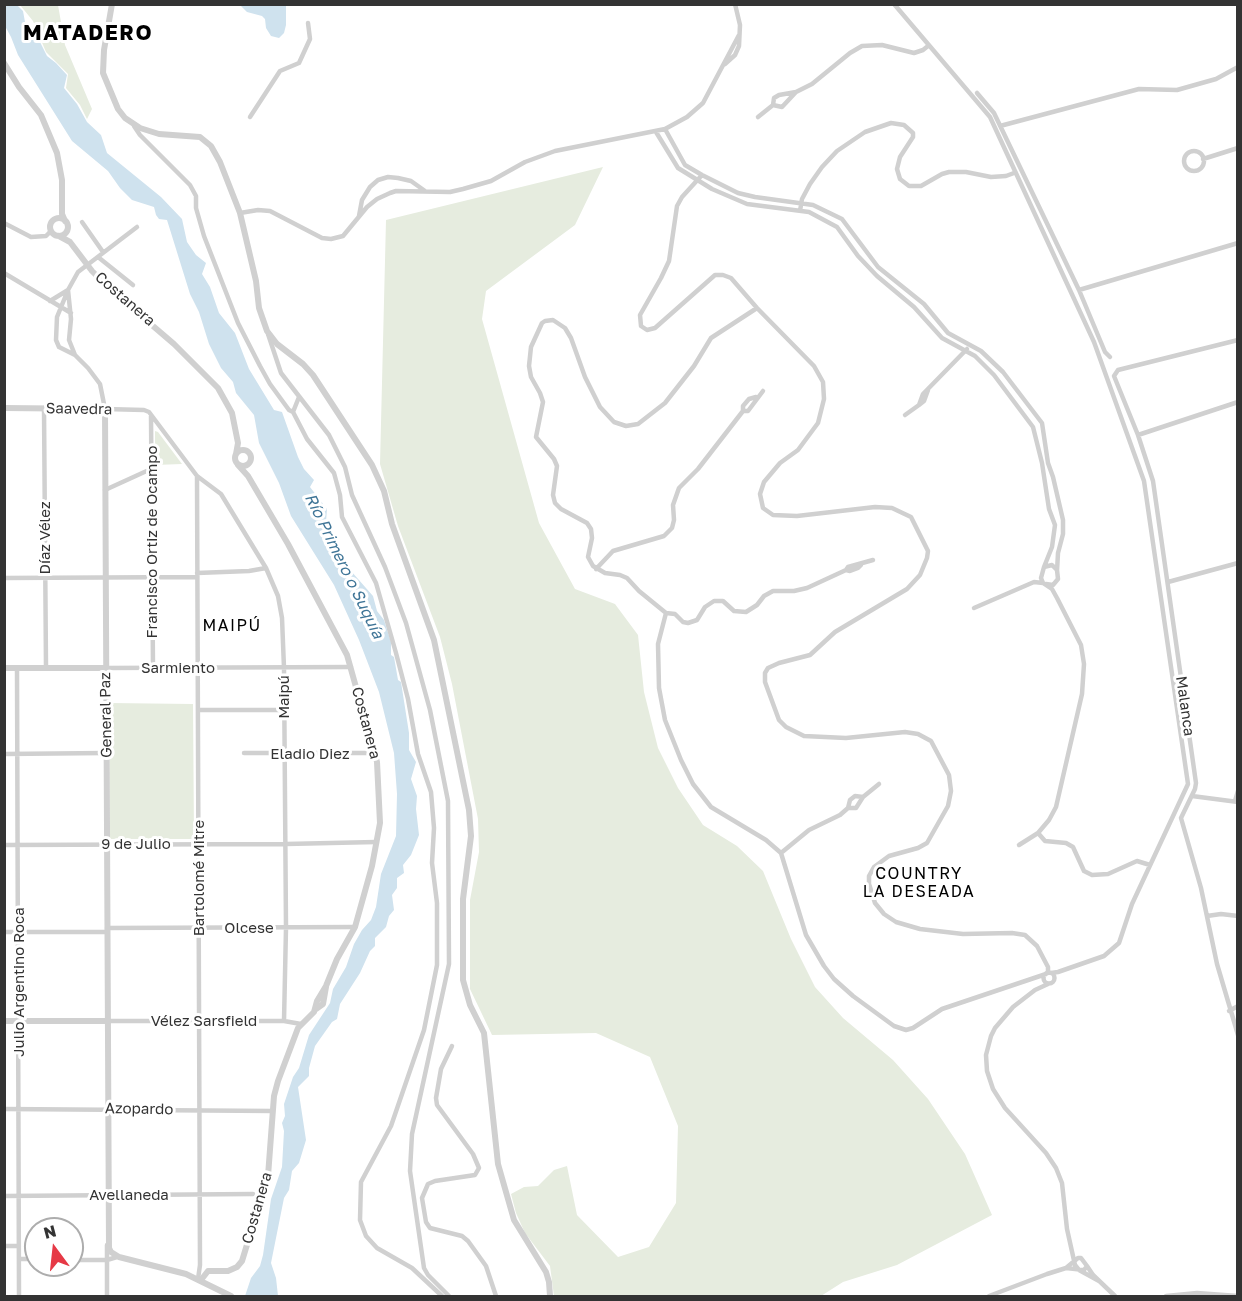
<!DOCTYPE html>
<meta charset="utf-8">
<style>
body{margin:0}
#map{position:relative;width:1242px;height:1301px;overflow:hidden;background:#fff;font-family:"Golos Text",sans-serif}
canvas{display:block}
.frame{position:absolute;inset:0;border:6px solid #333;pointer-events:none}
.north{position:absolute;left:24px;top:1217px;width:60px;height:60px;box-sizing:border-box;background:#fff;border:2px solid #adadad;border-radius:50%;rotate:345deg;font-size:16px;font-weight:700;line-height:24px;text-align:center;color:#333}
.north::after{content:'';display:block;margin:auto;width:21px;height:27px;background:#e63946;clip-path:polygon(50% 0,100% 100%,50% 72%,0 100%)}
</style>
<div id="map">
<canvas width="1242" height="1301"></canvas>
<div class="frame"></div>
<div class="north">N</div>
</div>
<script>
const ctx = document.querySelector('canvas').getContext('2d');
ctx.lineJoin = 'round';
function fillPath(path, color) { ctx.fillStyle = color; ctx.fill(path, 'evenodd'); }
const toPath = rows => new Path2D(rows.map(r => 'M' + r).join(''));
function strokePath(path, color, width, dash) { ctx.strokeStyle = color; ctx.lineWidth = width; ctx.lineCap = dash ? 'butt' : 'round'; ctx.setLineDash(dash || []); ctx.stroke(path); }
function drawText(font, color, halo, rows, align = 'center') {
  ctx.font = font + ' "Golos Text",sans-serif'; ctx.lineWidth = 6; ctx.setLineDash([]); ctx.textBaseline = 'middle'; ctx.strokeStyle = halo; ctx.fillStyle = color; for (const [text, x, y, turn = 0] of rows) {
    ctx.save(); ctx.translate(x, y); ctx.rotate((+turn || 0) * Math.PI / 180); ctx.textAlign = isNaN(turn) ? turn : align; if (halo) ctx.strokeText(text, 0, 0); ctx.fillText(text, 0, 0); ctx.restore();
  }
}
const green = toPath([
 [20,5,58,5,65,45,92,109,87,119,80,105,66,88,68,74,46,52,33,21],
 [603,167,575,225,486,291,482,319,539,523,575,589,615,604,638,635,644,692,658,748,678,788,703,825,737,846,763,871,791,939,815,987,843,1018,893,1060,928,1099,965,1154,992,1215,897,1265,843,1282,821,1296,554,1296,550,1266,525,1233,516,1213,511,1194,524,1187,538,1186,554,1170,567,1166,577,1215,618,1257,649,1247,676,1203,678,1126,650,1057,596,1033,492,1035,470,989,470,900,479,852,478,819,452,684,440,637,398,526,380,464,386,220],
 [155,431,158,432,182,464,155,465],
 [109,703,193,704,194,839,110,839]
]);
const water = toPath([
 [5,5,17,5,23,11,25,22,38,38,47,56,56,63,67,75,64,88,77,104,87,122,101,135,107,153,161,197,182,219,187,242,196,255,206,263,202,274,210,287,219,313,235,333,249,369,274,410,282,412,298,457,304,469,314,480,310,487,327,509,326,522,344,563,373,596,377,611,384,620,391,642,391,655,394,657,398,680,401,682,409,733,409,750,416,762,411,779,417,796,416,809,419,835,411,855,403,865,404,873,397,878,397,888,392,895,394,910,389,916,386,927,375,938,375,946,370,951,360,973,340,1004,337,1019,332,1022,315,1046,309,1068,309,1076,298,1087,306,1140,299,1163,292,1171,289,1190,284,1198,271,1263,276,1278,278,1296,245,1296,251,1278,260,1266,263,1255,271,1199,282,1167,284,1131,282,1123,285,1116,284,1104,293,1077,299,1068,309,1035,330,1003,333,989,346,967,354,944,362,930,371,920,376,907,381,874,396,836,397,794,394,753,379,692,359,640,334,585,291,516,279,483,259,443,254,415,236,393,233,382,221,368,209,344,199,312,190,294,167,220,159,219,156,215,154,207,132,200,120,188,108,171,72,141,18,55,11,37,5,26],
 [240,5,286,5,286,25,284,33,279,38,271,36,266,28,265,19,262,16,247,12]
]);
const minor = toPath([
 [894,4,990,117,1094,342,1144,481,1188,784,1132,904,1119,943,1104,956,1058,972,1051,973],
 [725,64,735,55,739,46,740,25,735,4],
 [796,92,779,95,774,98,773,105,782,107,796,92,812,84,850,53,862,46,882,45,914,53,923,50,928,46],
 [977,93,994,113,1079,290,1238,243],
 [250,117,280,71,299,63,310,39,308,23],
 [758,117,773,105],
 [134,126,140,135,190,185,196,196,196,208,204,236,238,323,260,366,270,384,289,410,293,412,307,439,334,473,340,495,342,517,376,583,396,653,408,699,418,754,431,792,434,828,432,863,437,903,437,965,424,1030,391,1126,361,1182,360,1220,366,1236,377,1248,412,1268,442,1296],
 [1000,126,1139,89,1177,90,1216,79,1238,67],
 [665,129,685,165,702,175,738,193,755,197,813,205,842,219,878,267,924,304,948,333,981,351,1003,372,1042,423,1048,463,1053,477,1063,520,1063,534,1058,553,1057,571],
 [656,132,678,168,712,189,747,204,809,212,837,227,858,256,877,276,914,307,942,338,975,356,994,375,1033,427,1042,463,1049,509,1055,525,1052,547,1044,567],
 '1184 161a10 10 0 1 1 20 0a10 10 0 1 1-20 0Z',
 [1203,159,1238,148],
 [702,175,682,197,677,206,669,261,661,278,640,315,641,326,647,330,655,328,715,275,723,275,731,278,757,308,814,366,823,382,824,399,818,423,798,450,780,463,764,482,760,494,763,508,773,515,797,516,875,507,892,508,911,517,928,551,927,558,920,575,907,589,835,632,810,655,779,663,768,668,765,673,765,682,779,720,786,727,804,736,846,738,905,732,918,734,931,741,949,775,951,791,948,806,927,843,918,848,889,856,874,867,869,876,869,884,875,903,884,914,896,922,920,929,963,934,1012,933,1025,935,1037,946,1048,967,1048,973],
 [800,211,802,199,810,184,822,167,837,151,865,132,891,123,904,125,913,133,913,137,900,157,897,169,900,179,909,186,921,186,942,174,949,172,966,172,991,177,1006,176,1014,173],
 [240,213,258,210,270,211,322,238,331,239,343,236,367,207,377,199,390,193,396,191,450,192,463,189,491,181,525,162,555,151,665,129,687,117,703,103,739,35],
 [359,216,362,200,370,187,378,180,388,177,398,178,411,181,425,191],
 [82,222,103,252],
 [4,223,31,237,46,236,51,231],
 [137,227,78,272,68,290,71,319,69,340,75,355,88,368,100,384,105,409,144,410,149,412,197,476,221,494,266,568,278,596,282,618,284,668,286,928,284,1021],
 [98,257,133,285],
 [4,273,71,313],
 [1079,290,1105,352,1110,357],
 [66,295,57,317,56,340,59,347,75,355],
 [50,301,68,290],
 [757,308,711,338,694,366,665,403,638,424,626,426,614,422,600,407,585,377,571,338,565,328,553,320,545,321,542,323,531,347,529,366,531,377,540,393,543,402,536,437,554,459,557,466,553,495,555,503,561,509,587,523,591,529,592,538,588,557,593,566,605,573,620,575,627,578,639,591,666,613,675,614,683,622,688,623,697,620,705,607,714,601,723,601,734,611,746,612,757,605,764,596,773,591,794,591,807,588,846,570,848,567,873,560],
 [268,334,281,373,329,435,345,467,352,495,385,567,406,623,430,710,448,801,449,964,412,1134,410,1171,424,1268,428,1275,449,1296],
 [1238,340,1118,370,1114,376,1138,435,1153,481,1196,783,1195,789,1181,818,1201,888,1217,964,1238,1035],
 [928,390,924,401,919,405,923,394,967,349],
 [44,408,46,668],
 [743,411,748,411,763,391],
 [293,412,299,397],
 [905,415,919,405],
 [151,416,153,668],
 [1138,435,1238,402],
 [197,476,200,1265,198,1279],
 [105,490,151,469],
 [596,569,613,551,664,536,672,528,674,520,673,505,679,488,698,469,743,411,743,406,749,399,756,397],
 [846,570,850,571,858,568,861,565],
 [197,573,249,571,266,568],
 [4,578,197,577],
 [1168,582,1238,563],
 [1046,584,1053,585,1058,579,1057,570,1052,565,1044,567,1041,578,1043,583,1052,589,1057,598,1081,645,1084,664,1082,694,1056,807,1049,820,1038,833,1045,841,1066,843,1073,847,1084,871,1092,875,1108,874,1137,861,1150,865],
 [974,608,1034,582,1043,583],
 [666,613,658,644,659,688,665,720,681,760,693,784,711,807,766,840,781,853,806,935,824,966,834,979,853,996,894,1026,906,1030,913,1028,942,1009,1046,974],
 [17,668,19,1296],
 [105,668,351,667],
 [198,710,284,710],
 [244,753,375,753],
 [4,754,106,753],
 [1192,796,1238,802],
 [863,797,879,784],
 [1235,801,1238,791],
 [4,845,286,844,376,842],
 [1019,845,1038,833],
 [781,853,809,830,840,815,848,808,850,800,855,796,863,797,856,808,848,808],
 [1207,916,1221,914,1238,916],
 [107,928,355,927],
 [4,932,107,932],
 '1043.5 978a5.5 5.5 0 1 1 11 0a5.5 5.5 0 1 1-11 0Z',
 [1048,984,1035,990,1013,1007,995,1028,991,1036,986,1055,987,1071,993,1089,1005,1108,1046,1153,1056,1168,1062,1183,1067,1229,1075,1265,1079,1270,1099,1281],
 [1229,1011,1238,1006],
 [107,1021,284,1021,301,1024],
 [452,1046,441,1069,436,1098,437,1105,473,1154,479,1168,475,1175,435,1181,428,1184,422,1198,426,1222,430,1228,462,1236,468,1241,486,1266,496,1296],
 [4,1109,273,1111],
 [4,1196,253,1194],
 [107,1245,107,1296],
 [4,1246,19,1246],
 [19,1259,36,1259],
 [72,1260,107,1260,117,1257],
 [1087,1266,1093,1275,1115,1296],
 [989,1296,1047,1274,1066,1268,1084,1270,1087,1266,1081,1258,1078,1258,1066,1268],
 [1166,1296,1197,1293,1238,1296]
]);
const tertiary = toPath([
 [112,4,104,50,103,73,118,109,125,118,140,128,159,134,200,137,211,146,220,162,240,213,256,281,259,308,267,331,277,344,303,364,313,375,372,465,384,491,392,524,434,640,469,810,471,836,463,899,463,980,470,1005,484,1033,498,1164,514,1220,546,1272,549,1282,550,1296],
 [4,63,19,87,41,115,57,153,62,180,62,214,65,221],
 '50 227a9 9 0 1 1 18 0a9 9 0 1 1-18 0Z',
 [59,236,70,242,92,271,111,290,174,344,218,388,232,413,238,443,236,454],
 [4,408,105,409,109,1248,111,1252,119,1257,186,1274,231,1296],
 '235 458a8 8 0 1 1 16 0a8 8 0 1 1-16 0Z',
 [4,668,105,668],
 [316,1009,323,1004,326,987],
 [4,1021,107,1021],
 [201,1280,208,1271,228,1271,237,1267,242,1261,268,1176,274,1096,278,1081,298,1028,314,1012,317,1001,326,986,337,959,355,927,372,866,380,823,377,762,347,655,288,544,248,476,238,465]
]);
const streetNames = [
 ["Costanera",125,299,41],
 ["Saavedra",79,409,1],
 ["Díaz Vélez",45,538,-90],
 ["Francisco Ortiz de Ocampo",152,542,-90],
 ["Sarmiento",178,668],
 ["Maipú",284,697,-90],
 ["Malanca",1185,706,82],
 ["General Paz",106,715,-91],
 ["Costanera",366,723,75],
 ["Eladio Diez",310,754],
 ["9 de Julio",136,844],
 ["Bartolomé Mitre",199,878,-90],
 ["Olcese",249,928],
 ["Julio Argentino Roca",19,982,-90],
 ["Vélez Sarsfield",204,1021],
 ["Azopardo",139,1109,1],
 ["Avellaneda",129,1195],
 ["Costanera",257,1208,-74]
];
const waterNames = [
 ["Río Primero o Suquía",344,566,64]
];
const neighbourhoodNames = [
 ["MAIPÚ",232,626],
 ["COUNTRY",919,874],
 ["LA DESEADA",919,892]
];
const districtNames = [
 ["MATADERO",88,33]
];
fillPath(green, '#e6ecdf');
fillPath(water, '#cfe2ee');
strokePath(minor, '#d0d0d0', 4.5);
strokePath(tertiary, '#d0d0d0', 6);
drawText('15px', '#333', '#fff', streetNames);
drawText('italic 16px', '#3f7597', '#fff', waterNames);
ctx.letterSpacing = '1.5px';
drawText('16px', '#000', '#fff', neighbourhoodNames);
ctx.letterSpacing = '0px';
ctx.letterSpacing = '1.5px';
drawText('bold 21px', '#000', '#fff', districtNames);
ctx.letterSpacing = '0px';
</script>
